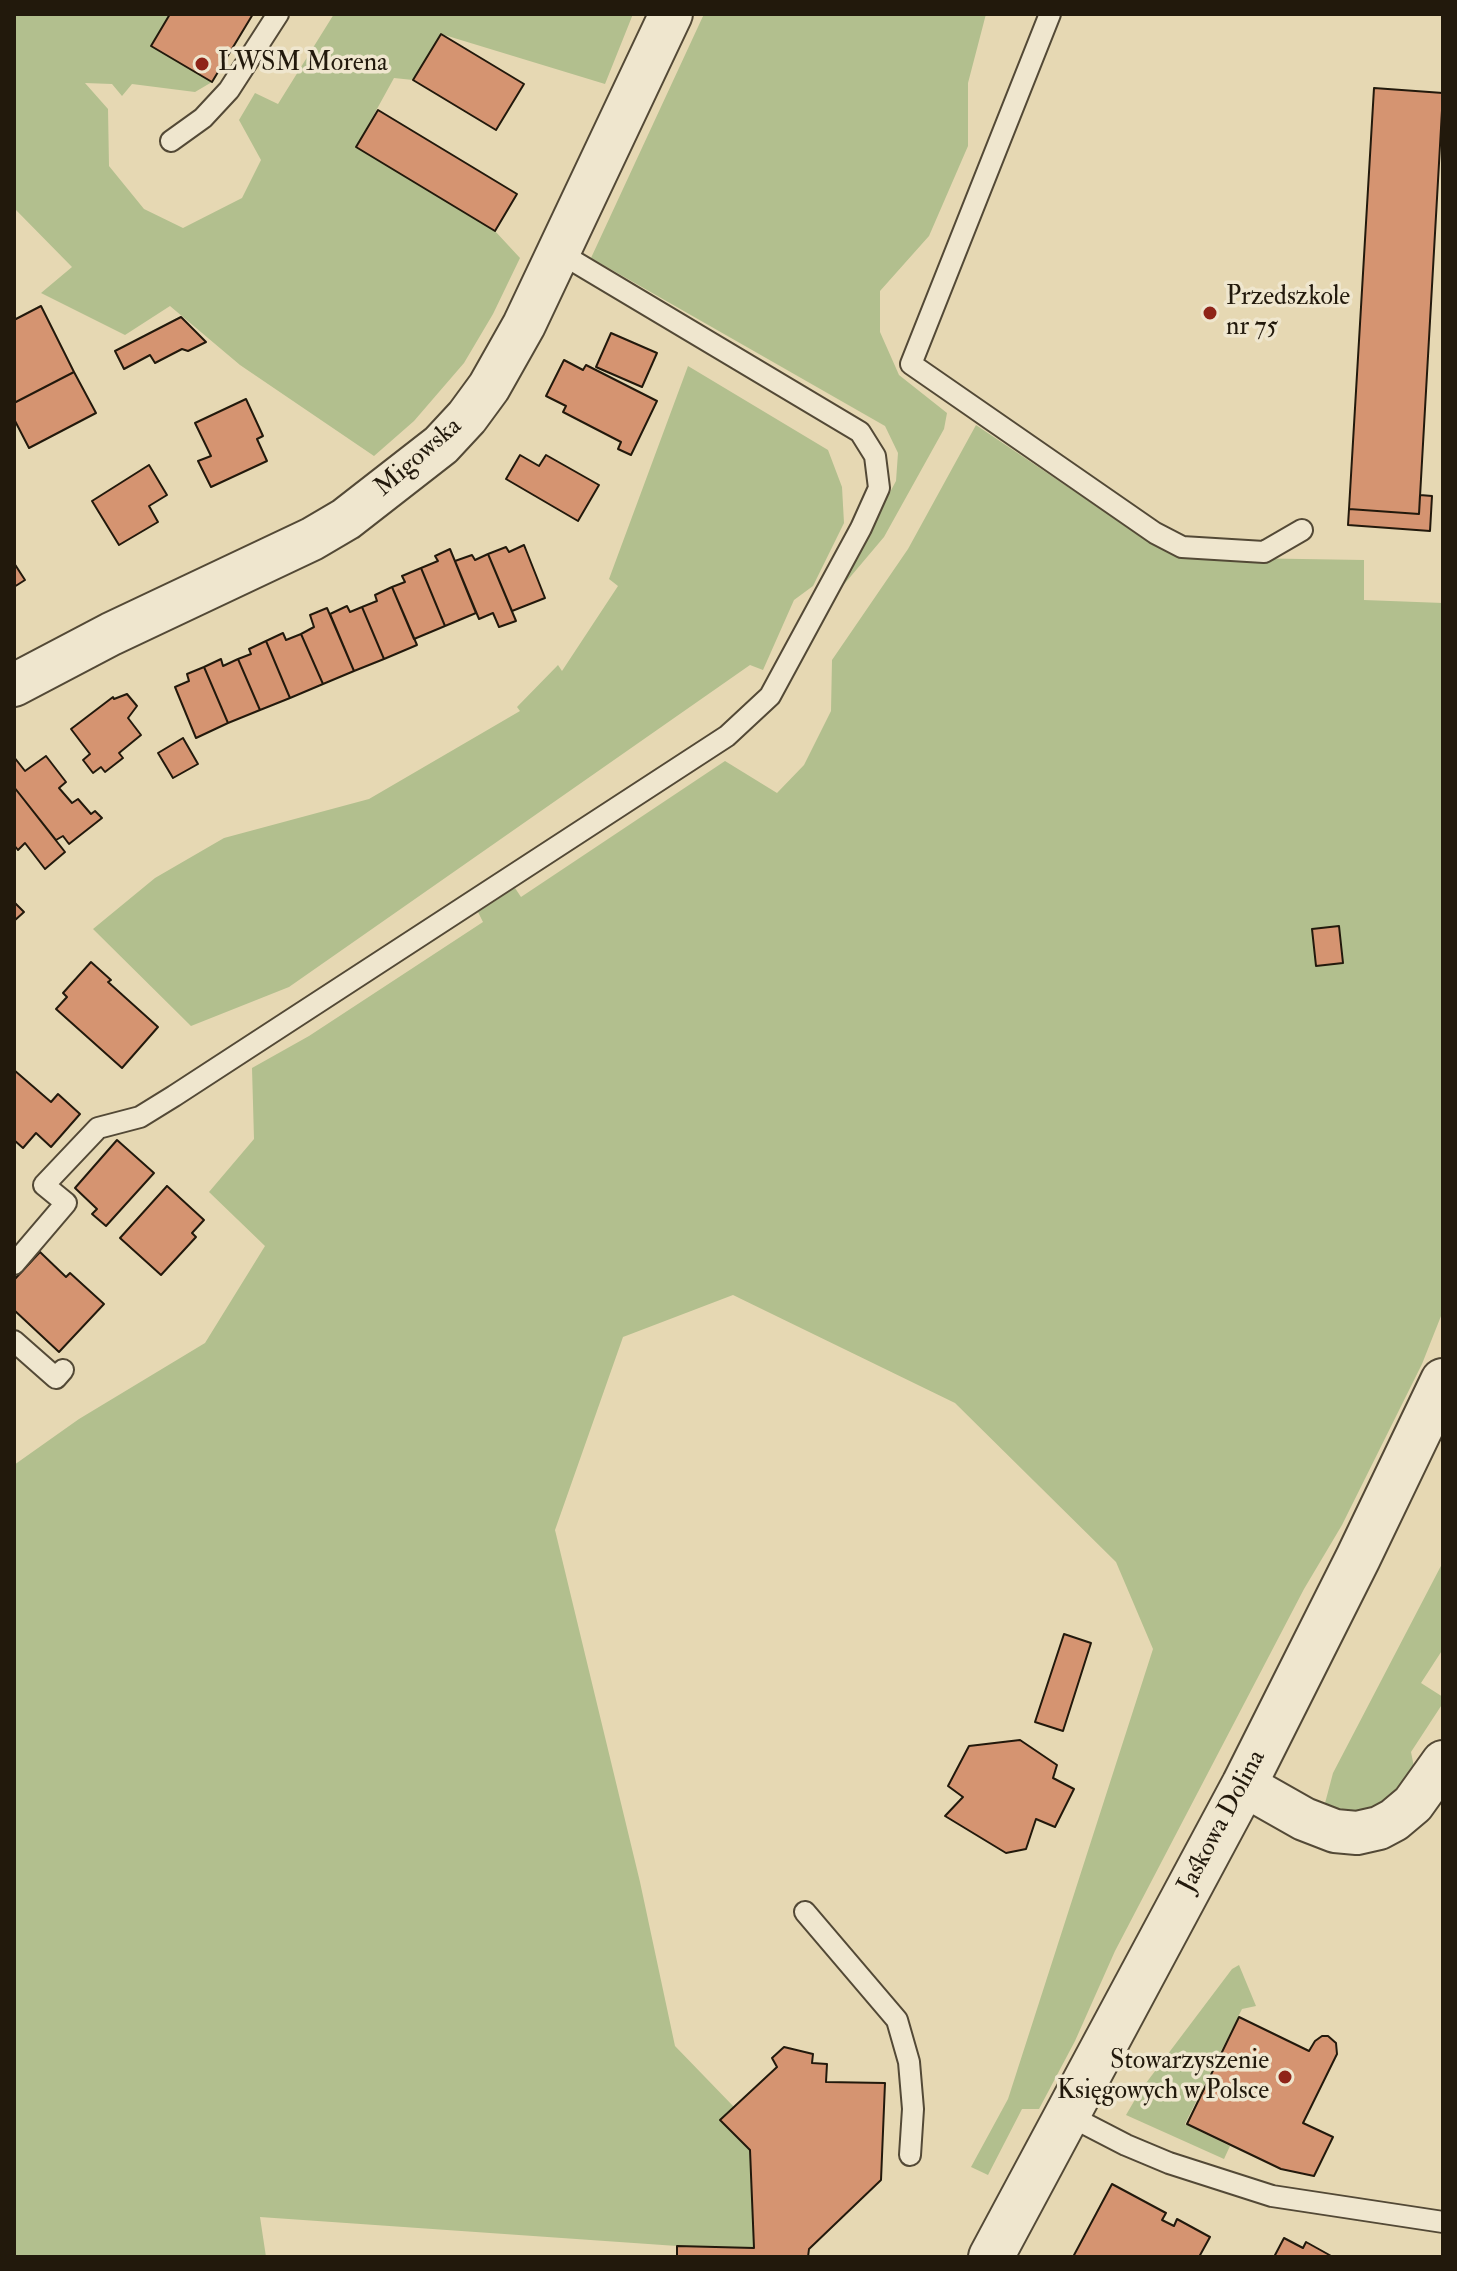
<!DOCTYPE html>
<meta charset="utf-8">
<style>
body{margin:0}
#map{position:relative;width:1457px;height:2271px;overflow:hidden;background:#e6d8b3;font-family:"IM FELL Double Pica",serif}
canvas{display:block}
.frame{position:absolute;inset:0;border:16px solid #22190c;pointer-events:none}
</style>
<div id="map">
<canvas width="1457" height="2271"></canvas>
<div class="frame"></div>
</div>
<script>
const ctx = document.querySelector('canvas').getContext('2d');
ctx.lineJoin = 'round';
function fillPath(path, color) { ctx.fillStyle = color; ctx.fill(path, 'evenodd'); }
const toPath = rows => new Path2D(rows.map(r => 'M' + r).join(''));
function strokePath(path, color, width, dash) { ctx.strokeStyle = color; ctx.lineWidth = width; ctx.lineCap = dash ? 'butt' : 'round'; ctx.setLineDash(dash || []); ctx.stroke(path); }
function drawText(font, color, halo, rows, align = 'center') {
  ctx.font = font + ' "IM FELL Double Pica",serif'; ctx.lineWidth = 7; ctx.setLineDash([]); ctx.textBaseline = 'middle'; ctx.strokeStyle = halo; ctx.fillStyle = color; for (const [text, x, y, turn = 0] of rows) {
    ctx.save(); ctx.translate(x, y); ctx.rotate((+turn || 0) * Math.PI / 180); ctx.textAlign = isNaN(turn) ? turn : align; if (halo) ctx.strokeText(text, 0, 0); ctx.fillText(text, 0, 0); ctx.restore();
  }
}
const green = toPath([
 [14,14,170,14,152,46,212,82,195,92,132,84,122,96,112,84,85,83,108,109,109,166,144,209,183,228,242,198,261,160,239,120,255,93,278,104,334,14,633,14,605,84,441,34,413,80,394,78,356,147,495,231,520,258,493,314,464,363,414,421,374,456,240,365,170,306,125,335,41,293,72,267,14,208],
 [704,14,986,14,968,83,968,146,929,236,880,291,880,332,899,375,947,413,944,429,884,537,835,595,896,481,898,453,885,426,591,258],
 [688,366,828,450,842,487,844,523,813,586,794,600,763,670,750,665,289,987,191,1026,93,929,155,878,224,838,369,799,520,711,517,707,558,665,562,671,618,586,609,579],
 [976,425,1151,543,1178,557,1364,560,1364,600,1443,603,1443,1311,1422,1364,1342,1525,1304,1589,1115,1951,1075,2041,1039,2109,1022,2109,988,2175,971,2167,1008,2099,1153,1649,1116,1562,955,1403,733,1295,623,1337,555,1530,640,1882,675,2046,734,2107,720,2120,750,2150,754,2248,677,2246,260,2217,266,2257,14,2257,14,1465,79,1419,205,1343,265,1246,209,1192,254,1139,252,1068,309,1036,483,922,478,912,515,888,521,897,725,761,777,793,804,765,831,711,832,660,908,549],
 [1443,1562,1443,1649,1421,1683,1443,1697,1443,1703,1411,1752,1414,1767,1391,1801,1378,1809,1347,1815,1324,1807,1333,1773],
 [1239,1965,1256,2006,1242,2009,1185,2124,1230,2146,1224,2159,1126,2115,1140,2091,1232,1969]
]);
const building = toPath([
 [170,14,253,14,212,82,151,46,170,14],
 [441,34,524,84,496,130,413,80,441,34],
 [1374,88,1443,93,1419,514,1349,509,1374,88],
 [378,110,517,194,495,231,356,147,378,110],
 [41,306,74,372,14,403,14,320,41,306],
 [181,317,206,342,188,351,182,349,155,363,150,355,124,369,115,351,181,317],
 [611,333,657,353,642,387,596,367,611,333],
 [564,360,583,370,586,365,657,401,631,455,618,449,621,442,563,412,566,406,546,396,564,360],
 [74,372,96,413,29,448,14,419,14,403,74,372],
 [246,399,263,436,257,439,267,461,211,487,198,461,211,456,195,423,246,399],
 [520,455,539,466,546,455,599,485,578,521,506,479,520,455],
 [149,465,167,495,149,506,158,522,119,545,92,501,149,465],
 [1420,495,1432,496,1430,531,1348,525,1349,509,1419,514,1420,495],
 [524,545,545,598,512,611,488,554,506,547,509,552,524,545],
 [450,549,476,613,445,626,421,568,438,561,435,556,450,549],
 [488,554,516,621,499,627,493,613,479,619,455,561,472,555,475,560,488,554],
 [14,563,25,580,14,587,14,563],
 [421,568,445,626,414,639,392,587,405,582,402,576,421,568],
 [392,587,417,645,384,659,362,607,377,601,375,595,392,587],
 [347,606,350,612,362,607,384,659,354,671,330,614,347,606],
 [327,608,354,671,323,684,301,634,314,627,310,615,327,608],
 [283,633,286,640,301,634,323,684,290,698,266,641,283,633],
 [266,641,290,698,260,710,238,659,251,654,249,649,266,641],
 [221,659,223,666,238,659,260,710,228,723,204,667,221,659],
 [204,667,228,723,196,738,175,687,189,681,187,674,204,667],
 [127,694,137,706,128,718,141,735,119,753,123,758,105,772,101,767,93,773,83,760,90,754,71,729,113,697,114,699,127,694],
 [183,738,198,764,173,778,158,753,183,738],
 [46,756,66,782,59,788,72,803,78,799,91,814,95,811,102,818,69,844,63,836,56,840,14,787,14,757,25,771,46,756],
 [14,787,65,852,45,869,25,843,18,850,14,845,14,787],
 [14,902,24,912,14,921,14,902],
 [1339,926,1343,963,1316,966,1312,929,1339,926],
 [91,962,111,980,108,982,158,1027,122,1068,56,1009,67,997,63,993,91,962],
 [14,1070,51,1102,58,1094,80,1114,51,1147,36,1133,23,1148,14,1140,14,1070],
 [117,1140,154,1173,106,1226,92,1214,97,1209,75,1188,117,1140],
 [167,1186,204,1220,192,1233,196,1237,161,1275,120,1238,167,1186],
 [40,1252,66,1277,70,1273,104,1304,59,1352,14,1310,14,1280,40,1252],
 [1064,1634,1091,1643,1063,1731,1035,1722,1064,1634],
 [1020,1740,1057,1765,1053,1778,1074,1789,1055,1827,1036,1819,1026,1849,1006,1853,945,1816,963,1797,948,1786,969,1746,1020,1740],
 [1239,2017,1309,2051,1315,2041,1322,2036,1328,2036,1336,2043,1337,2054,1303,2123,1333,2137,1314,2176,1281,2169,1187,2124,1239,2017],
 [784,2047,813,2054,812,2063,827,2064,826,2082,885,2083,881,2180,809,2249,808,2257,677,2257,677,2246,754,2248,750,2150,720,2120,777,2067,772,2058,784,2047],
 [1112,2184,1166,2213,1162,2220,1174,2226,1177,2219,1210,2237,1199,2257,1073,2257,1112,2184],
 [1284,2238,1303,2248,1306,2242,1333,2257,1274,2257,1284,2238]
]);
const service = toPath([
 [1050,14,911,364,1155,533,1182,547,1264,552,1302,530],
 [171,141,203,118,229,90,278,14],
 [14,1264,66,1203,44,1185,98,1128,140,1117,174,1096,727,736,770,696,861,528,879,488,875,456,860,432,560,253],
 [14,1341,56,1378,63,1370],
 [805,1912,897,2020,909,2062,913,2109,910,2155],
 [1066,2114,1126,2145,1169,2163,1272,2196,1443,2222]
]);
const minor = toPath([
 [14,685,111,634,312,539,346,519,441,445,467,417,489,387,524,325,671,14],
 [1244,1785,1304,1819,1335,1831,1357,1833,1379,1828,1394,1820,1413,1804,1443,1762]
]);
const tertiary = toPath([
 [991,2257,1244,1785,1358,1558,1443,1381]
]);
const markers = [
 [202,64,8,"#8f2418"],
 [1210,313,8,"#8f2418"],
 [1285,2077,8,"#8f2418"]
];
const poiNames = [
 ["LWSM Morena",218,64],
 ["Przedszkole",1226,298],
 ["nr 75",1226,328],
 ["Stowarzyszenie",1269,2062,"right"],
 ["Księgowych w Polsce",1269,2092,"right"]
];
const streetNames = [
 ["Migowska",419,458,-41],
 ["Jaśkowa Dolina",1223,1822,-62]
];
fillPath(green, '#b2bf8e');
fillPath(building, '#d59471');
strokePath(building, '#22190c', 2);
strokePath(service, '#534936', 24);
strokePath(minor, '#534936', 46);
strokePath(tertiary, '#534936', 48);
strokePath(service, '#efe6ce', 20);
strokePath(minor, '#efe6ce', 42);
strokePath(tertiary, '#efe6ce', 44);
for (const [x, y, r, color] of markers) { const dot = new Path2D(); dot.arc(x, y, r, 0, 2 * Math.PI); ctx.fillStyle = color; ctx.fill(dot); strokePath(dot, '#efe6ce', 3); }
drawText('26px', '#22190c', '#efe6ce', poiNames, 'left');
drawText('26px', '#22190c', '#efe6ce', streetNames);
</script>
